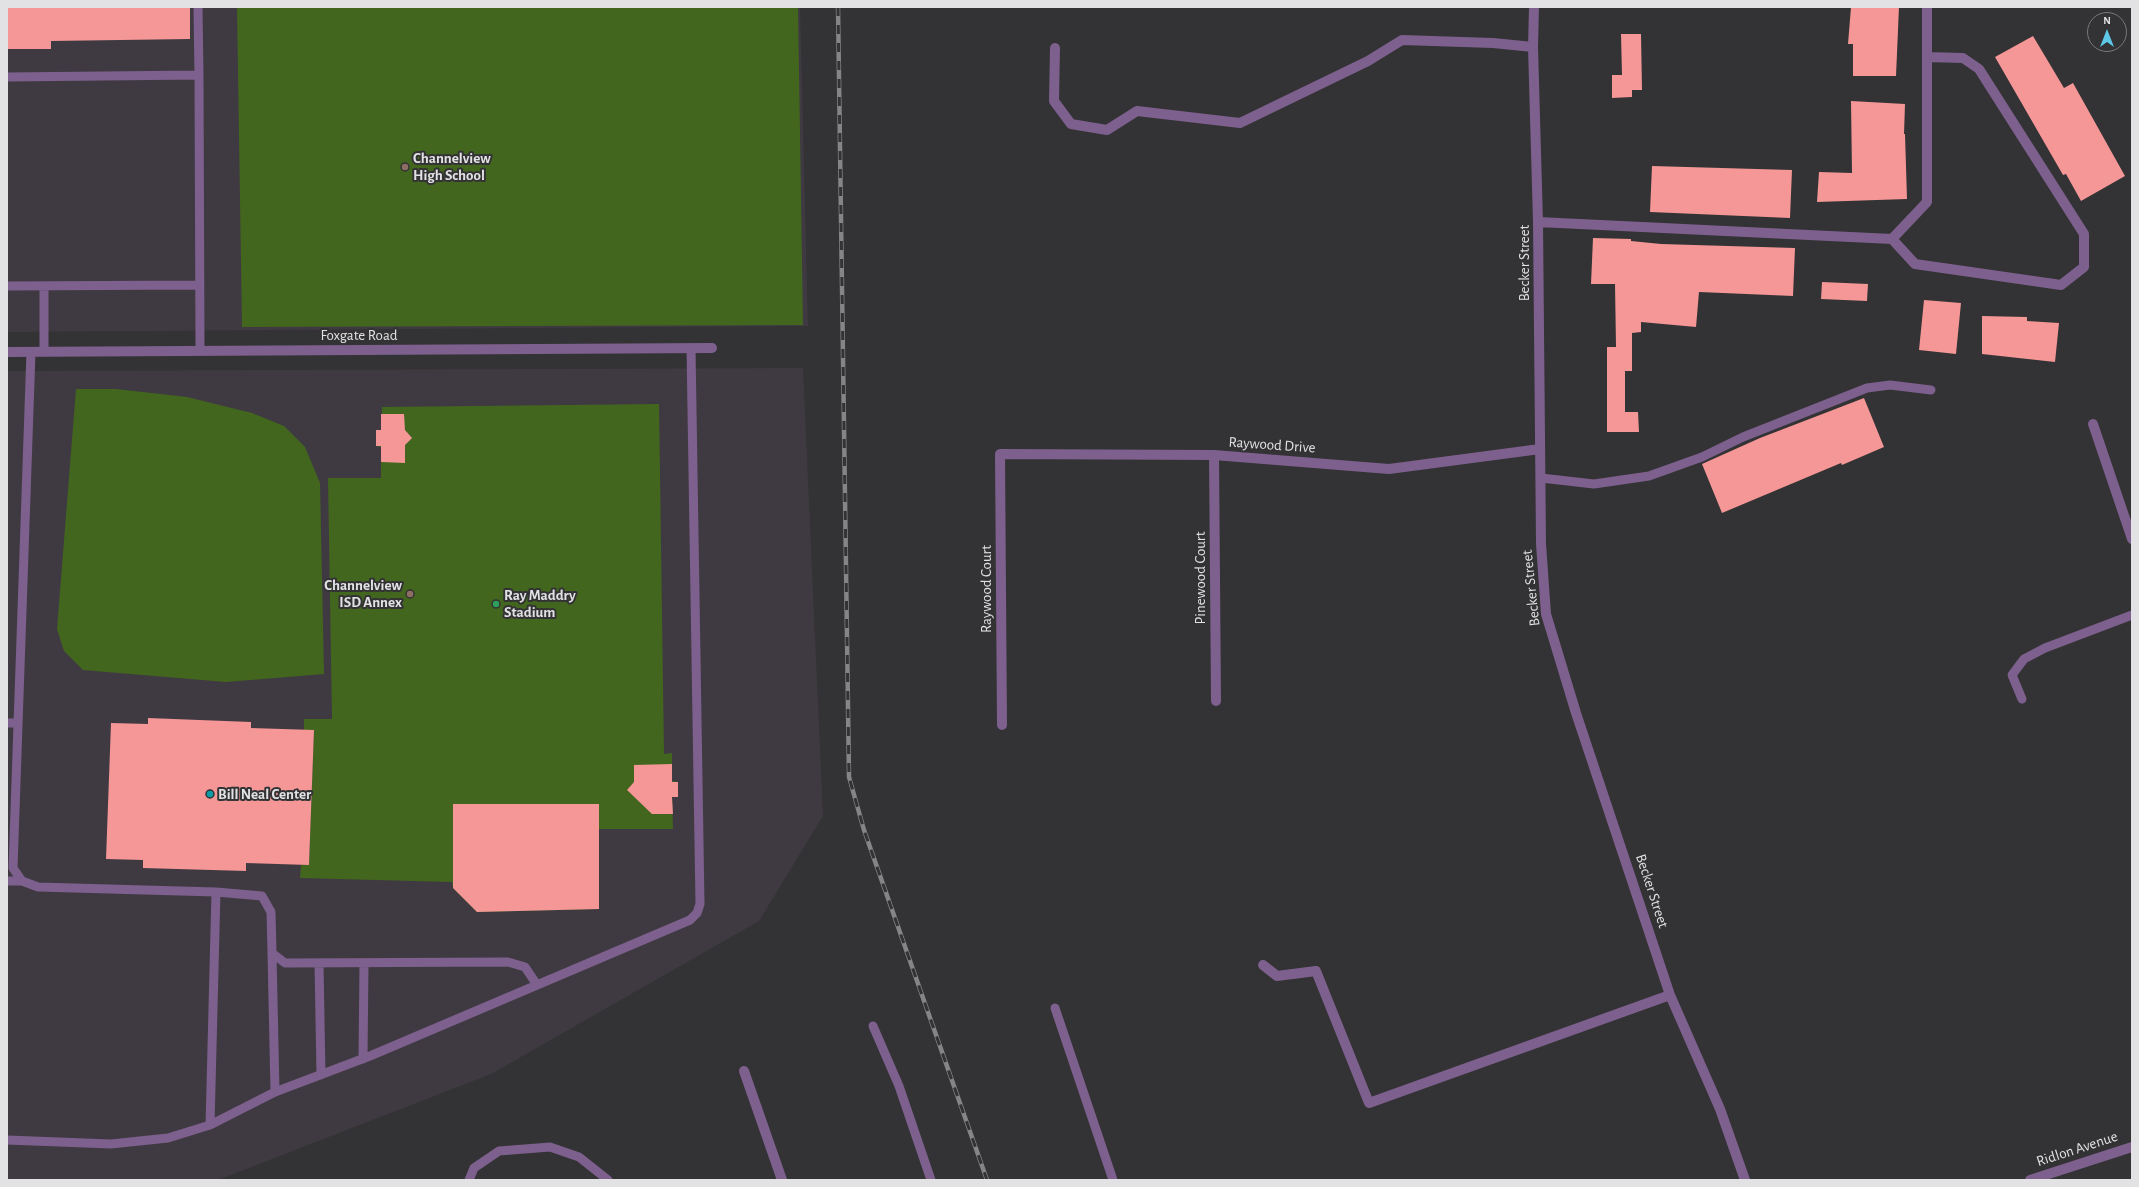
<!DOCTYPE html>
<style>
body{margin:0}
#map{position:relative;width:2139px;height:1187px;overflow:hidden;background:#333234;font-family:"Alegreya Sans",sans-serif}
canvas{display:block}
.frame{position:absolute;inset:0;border:8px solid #e2e1e3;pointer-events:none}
.north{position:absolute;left:2087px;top:12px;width:40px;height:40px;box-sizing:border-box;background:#333234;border:1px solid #79787a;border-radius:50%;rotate:0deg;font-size:11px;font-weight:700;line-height:16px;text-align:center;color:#e2e1e3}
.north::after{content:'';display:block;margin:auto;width:14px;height:18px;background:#5cc7e7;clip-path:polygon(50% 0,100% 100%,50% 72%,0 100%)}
</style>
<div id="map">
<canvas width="2139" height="1187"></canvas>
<div class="frame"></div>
<div class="north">N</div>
</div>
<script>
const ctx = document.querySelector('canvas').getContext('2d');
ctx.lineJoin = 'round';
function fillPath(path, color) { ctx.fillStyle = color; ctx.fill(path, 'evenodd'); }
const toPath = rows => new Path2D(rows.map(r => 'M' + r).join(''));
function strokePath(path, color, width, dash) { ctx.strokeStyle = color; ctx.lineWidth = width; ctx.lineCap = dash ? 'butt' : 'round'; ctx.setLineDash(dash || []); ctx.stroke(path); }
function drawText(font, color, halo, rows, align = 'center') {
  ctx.font = font + ' "Alegreya Sans",sans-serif'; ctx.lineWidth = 4; ctx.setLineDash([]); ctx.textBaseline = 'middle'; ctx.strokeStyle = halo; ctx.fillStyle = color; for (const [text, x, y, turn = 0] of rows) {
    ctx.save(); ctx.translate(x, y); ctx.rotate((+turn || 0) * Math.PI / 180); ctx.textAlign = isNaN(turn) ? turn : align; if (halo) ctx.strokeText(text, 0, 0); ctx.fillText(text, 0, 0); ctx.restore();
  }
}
const built = toPath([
 [7,7,800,7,808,326,7,332],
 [803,368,823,816,759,921,491,1074,218,1180,7,1180,7,371]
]);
const green = toPath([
 [237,7,798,7,803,325,242,327],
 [76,389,116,389,187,397,252,413,284,426,305,447,320,483,324,674,226,682,83,670,64,651,57,629],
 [659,404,664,754,672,753,672,781,678,782,678,797,672,797,673,829,599,829,599,909,477,912,453,888,452,882,300,878,301,865,309,865,314,730,304,730,304,719,332,719,328,478,381,478,381,447,376,446,376,430,381,430,382,407]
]);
const building = toPath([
 [7,7,190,7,190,39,51,41,51,49,7,49],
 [1851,7,1899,7,1896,76,1853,76,1853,44,1848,44],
 [1621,34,1641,34,1642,90,1632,90,1632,97,1612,98,1612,75,1622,75],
 [2033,36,2064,88,2073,83,2125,176,2081,201,2066,174,2063,175,1995,57],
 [1851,101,1905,104,1904,134,1905,134,1907,199,1817,202,1819,172,1852,173],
 [1652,166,1792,170,1790,218,1650,212],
 [1593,238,1631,239,1631,241,1661,244,1795,248,1793,296,1699,292,1696,327,1641,322,1641,332,1632,333,1632,371,1625,371,1625,412,1638,412,1639,432,1607,432,1607,347,1616,347,1615,284,1591,284],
 [1822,282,1868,284,1867,301,1821,299],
 [1924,300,1961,303,1956,354,1919,350],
 [1982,316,2027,317,2027,321,2059,323,2055,362,1982,354],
 [1864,398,1884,447,1842,465,1841,463,1722,513,1702,464,1760,438],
 [381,414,404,414,405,430,412,438,405,445,405,463,381,462,381,446,376,446,376,430,381,430],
 [148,718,251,722,251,728,314,730,309,865,246,863,246,871,143,868,143,860,106,859,111,723,148,724],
 [672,764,672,782,678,782,678,797,672,797,673,814,652,814,627,790,634,782,634,765],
 [453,804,599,804,599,909,477,912,453,888]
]);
const service = toPath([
 [198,7,199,75],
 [7,77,199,75,200,350],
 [7,286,200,285],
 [44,286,44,351],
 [31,352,13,868,22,881,38,887,216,892,210,1125],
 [1541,478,1594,484,1649,476,1702,457,1743,437,1867,388,1890,385,1931,390],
 [2022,699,2012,675,2024,659,2045,648,2132,615],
 [7,723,18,723],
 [7,881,22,881],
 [216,892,262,896,271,912,272,953,285,963,508,962,525,967,537,985],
 [272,953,275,1092],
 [319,963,321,1075],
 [1055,1008,1113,1180],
 [873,1026,899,1086,931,1180],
 [363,1059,364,963],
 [7,1140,111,1144,168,1138,210,1125,275,1092,370,1056,690,920,697,913,700,904,691,348],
 [469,1180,474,1168,499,1151,550,1147,579,1157,608,1180]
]);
const minor = toPath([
 [1534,7,1533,47,1538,222,1541,544,1546,614,1576,713,1670,995,1720,1109,1745,1180],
 [1055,48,1054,101,1071,124,1107,130,1137,111,1240,123,1368,61,1402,40,1493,43,1533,47],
 [1538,222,1892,239,1927,202,1927,7],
 [1892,239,1915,264,2061,285,2084,267,2084,234,1979,69,1963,58,1927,57],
 [7,352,712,348],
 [2093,424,2132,539],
 [1214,455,1216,701],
 [1002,725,1000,454,1214,455,1389,469,1540,449],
 [1263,965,1277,976,1316,971,1369,1103,1670,995],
 [744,1071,782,1180],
 [2030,1180,2132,1147]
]);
const rail = toPath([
 [838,7,849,777,864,830,987,1180]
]);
const markers = [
 [405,167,4,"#8d6e63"],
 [410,594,4,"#8d6e63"],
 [496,604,4,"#2e9e5b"],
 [210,794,4,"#0f9aa8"]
];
const poiNames = [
 ["Channelview",413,158],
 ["High School",413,175],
 ["Channelview",402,585,"right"],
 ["ISD Annex",402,602,"right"],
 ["Ray Maddry",504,595],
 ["Stadium",504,612],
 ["Bill Neal Center",218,794]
];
const streetNames = [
 ["Becker Street",1524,263,-90],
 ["Foxgate Road",359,335],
 ["Raywood Drive",1272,445,4],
 ["Pinewood Court",1200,578,-90],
 ["Becker Street",1531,588,-96],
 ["Raywood Court",986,589,-90],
 ["Becker Street",1652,891,72],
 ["Ridlon Avenue",2077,1149,-18]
];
fillPath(built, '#3f3a42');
fillPath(green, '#43661e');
fillPath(building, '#f49796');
strokePath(service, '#7d608d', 9);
strokePath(minor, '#7d608d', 10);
strokePath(rail, '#858486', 4.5);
strokePath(rail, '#333234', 3, [9]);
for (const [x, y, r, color] of markers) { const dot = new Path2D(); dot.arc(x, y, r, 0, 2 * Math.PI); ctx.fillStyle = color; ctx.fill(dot); strokePath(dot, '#333234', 1.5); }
drawText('bold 15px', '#e2e1e3', '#333234', poiNames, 'left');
drawText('15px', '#e2e1e3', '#333234', streetNames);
</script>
